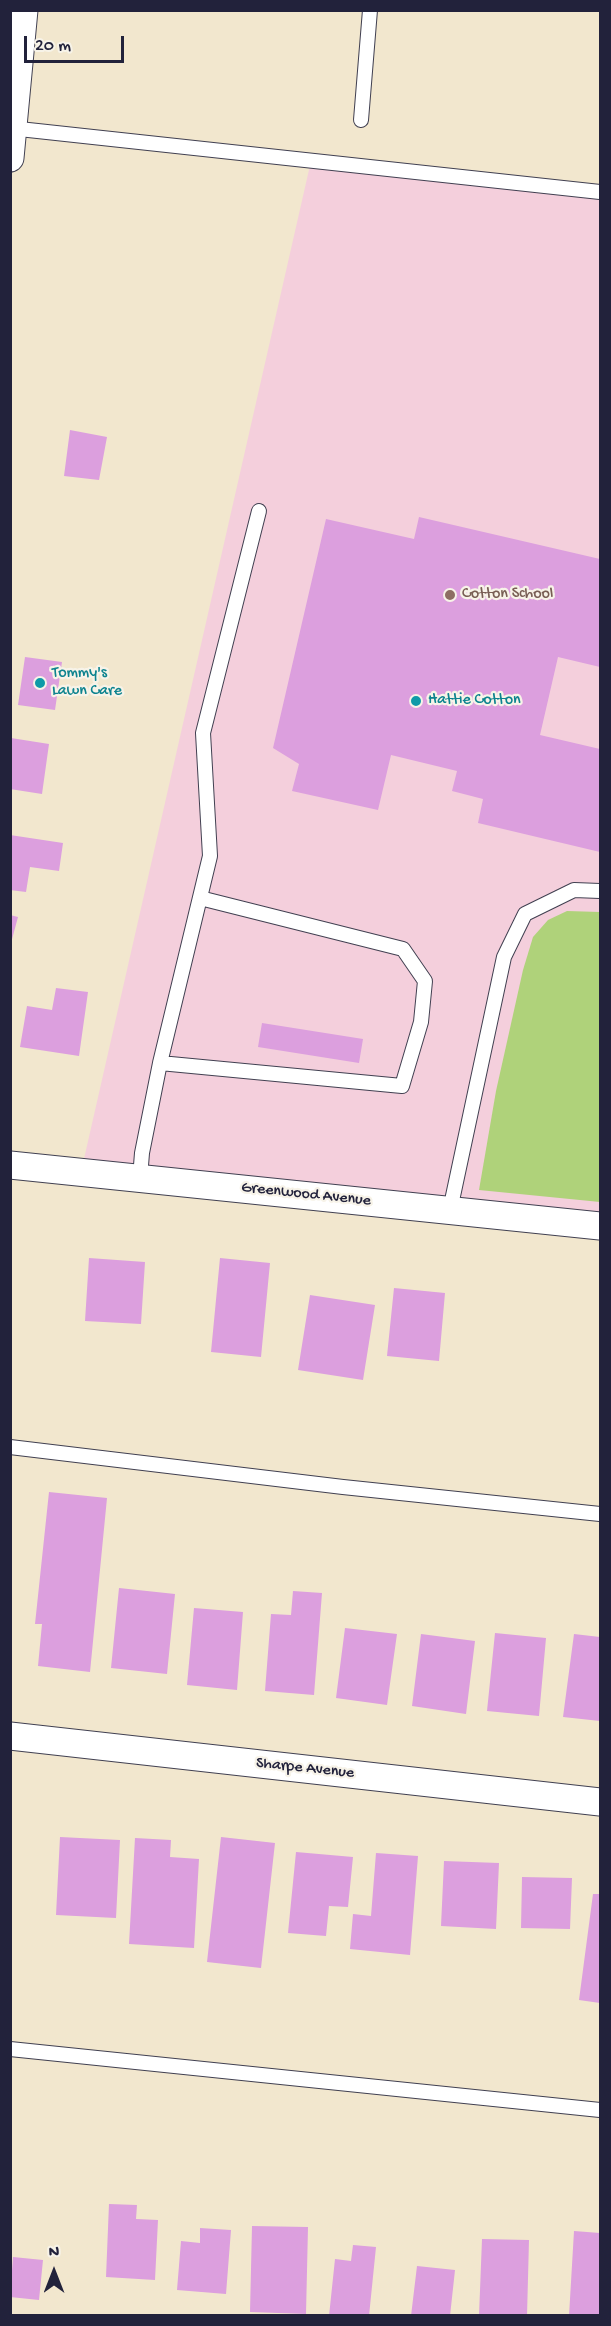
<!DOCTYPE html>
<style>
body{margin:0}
#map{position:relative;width:611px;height:2326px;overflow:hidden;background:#f2e7ce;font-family:"Gochi Hand",sans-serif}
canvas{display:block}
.frame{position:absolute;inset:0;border:12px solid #22223b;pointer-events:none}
.north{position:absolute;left:24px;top:2242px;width:60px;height:60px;-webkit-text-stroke:4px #f7f3e8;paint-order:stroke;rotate:0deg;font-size:16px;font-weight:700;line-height:24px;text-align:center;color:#22223b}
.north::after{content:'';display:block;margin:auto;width:21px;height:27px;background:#22223b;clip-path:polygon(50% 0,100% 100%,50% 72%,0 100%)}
.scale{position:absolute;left:24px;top:36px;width:100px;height:27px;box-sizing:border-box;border:3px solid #22223b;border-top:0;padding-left:8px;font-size:18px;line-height:21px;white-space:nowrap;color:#22223b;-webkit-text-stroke:4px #f7f3e8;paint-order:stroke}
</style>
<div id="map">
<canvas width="611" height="2326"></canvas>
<div class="frame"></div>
<div class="north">N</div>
<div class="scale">20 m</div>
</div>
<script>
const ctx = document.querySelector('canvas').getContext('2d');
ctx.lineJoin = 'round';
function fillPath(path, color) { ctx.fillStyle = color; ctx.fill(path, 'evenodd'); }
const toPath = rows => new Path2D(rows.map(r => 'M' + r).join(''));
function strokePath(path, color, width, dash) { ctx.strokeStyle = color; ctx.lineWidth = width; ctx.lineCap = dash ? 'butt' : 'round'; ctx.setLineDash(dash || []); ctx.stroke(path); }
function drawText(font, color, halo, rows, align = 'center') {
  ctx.font = font + ' "Gochi Hand",sans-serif'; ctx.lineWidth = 4.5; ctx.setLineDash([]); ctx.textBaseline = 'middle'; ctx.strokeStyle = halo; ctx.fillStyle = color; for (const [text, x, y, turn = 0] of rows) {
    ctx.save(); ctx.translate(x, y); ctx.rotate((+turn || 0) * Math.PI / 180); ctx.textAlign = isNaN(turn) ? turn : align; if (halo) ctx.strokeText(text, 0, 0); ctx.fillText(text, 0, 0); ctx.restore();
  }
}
const built = toPath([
 [311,161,600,192,600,1226,81,1172]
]);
const green = toPath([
 [567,911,600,912,600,1202,479,1190,496,1091,523,970,533,937,548,920]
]);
const building = toPath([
 [70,430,107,437,99,480,64,476],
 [419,517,600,559,600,667,558,657,540,735,600,749,600,852,478,823,483,799,452,791,457,771,391,755,378,810,292,791,299,764,273,748,326,519,414,539],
 [25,657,62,662,55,710,18,705],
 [11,738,49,744,42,794,10,789],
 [10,835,63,843,59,871,30,867,26,892,10,890],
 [10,915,18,917,11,943,10,943],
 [56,988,88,992,79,1056,20,1047,27,1006,52,1010],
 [262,1023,363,1039,359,1063,258,1047],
 [89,1258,145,1262,141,1324,85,1321],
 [220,1258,270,1263,261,1357,211,1352],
 [394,1288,445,1293,439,1361,387,1356],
 [310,1295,375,1305,363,1380,298,1370],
 [49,1492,107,1498,90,1672,38,1666,42,1624,35,1624],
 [119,1588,175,1594,167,1674,111,1668],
 [293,1591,322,1593,314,1695,265,1691,271,1614,291,1615],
 [194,1608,243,1612,237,1690,187,1685],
 [345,1628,397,1634,387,1705,336,1698],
 [495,1633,546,1638,539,1716,487,1711],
 [421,1634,475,1641,466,1714,412,1706],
 [574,1634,600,1637,600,1721,563,1717],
 [60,1837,120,1840,116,1918,56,1915],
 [221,1837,275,1843,261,1968,207,1962],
 [135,1838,171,1840,170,1857,199,1859,194,1948,129,1944],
 [296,1852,353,1857,348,1907,329,1906,326,1936,288,1933],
 [376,1853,418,1856,410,1955,350,1949,353,1914,371,1916],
 [444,1861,499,1863,496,1929,441,1926],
 [522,1877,572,1878,570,1929,521,1928],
 [593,1894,600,1894,600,2003,579,2000],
 [109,2204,137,2205,136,2219,158,2220,155,2280,106,2277],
 [252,2226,308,2227,306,2314,250,2312],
 [200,2228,231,2230,226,2294,177,2290,181,2241,200,2243],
 [574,2231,600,2233,600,2316,569,2316],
 [482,2239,529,2240,527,2316,479,2316],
 [353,2245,376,2247,369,2316,329,2316,335,2259,351,2261],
 [13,2257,43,2260,39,2300,10,2297],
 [417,2266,455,2270,450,2316,411,2316]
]);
const lane = toPath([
 [361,120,370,10],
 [10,128,600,192],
 [160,1063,402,1086,421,1022,425,981,403,949,200,898],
 [140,1178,142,1153,160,1063,210,856,203,733,259,511],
 [450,1210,504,957,525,914,574,890,600,891],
 [10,1447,343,1487,600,1514],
 [10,2049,600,2110]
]);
const street = toPath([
 [10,158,24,10],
 [10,1165,600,1226],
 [10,1736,600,1802]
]);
const markers = [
 [450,595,6,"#8d6e63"],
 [40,683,6,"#0f9aa8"],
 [416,701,6,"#0f9aa8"]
];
const educationNames = [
 ["Cotton School",462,595]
];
const cultureNames = [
 ["Tommy's",52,674],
 ["Lawn Care",52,692],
 ["Hattie Cotton",428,701]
];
const streetNames = [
 ["Greenwood Avenue",306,1195,6],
 ["Sharpe Avenue",305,1769,6]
];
fillPath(built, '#f4cfdc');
fillPath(green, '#afd27a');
fillPath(building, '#dc9fde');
strokePath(lane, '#414051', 16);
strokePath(street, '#414051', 29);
strokePath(lane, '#fff', 14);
strokePath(street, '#fff', 27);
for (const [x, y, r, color] of markers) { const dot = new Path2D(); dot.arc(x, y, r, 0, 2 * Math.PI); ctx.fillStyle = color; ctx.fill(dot); strokePath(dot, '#f7f3e8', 2); }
drawText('16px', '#785e54', '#f7f3e8', educationNames, 'left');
drawText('16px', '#0d838f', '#f7f3e8', cultureNames, 'left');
drawText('16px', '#22223b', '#f7f3e8', streetNames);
</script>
